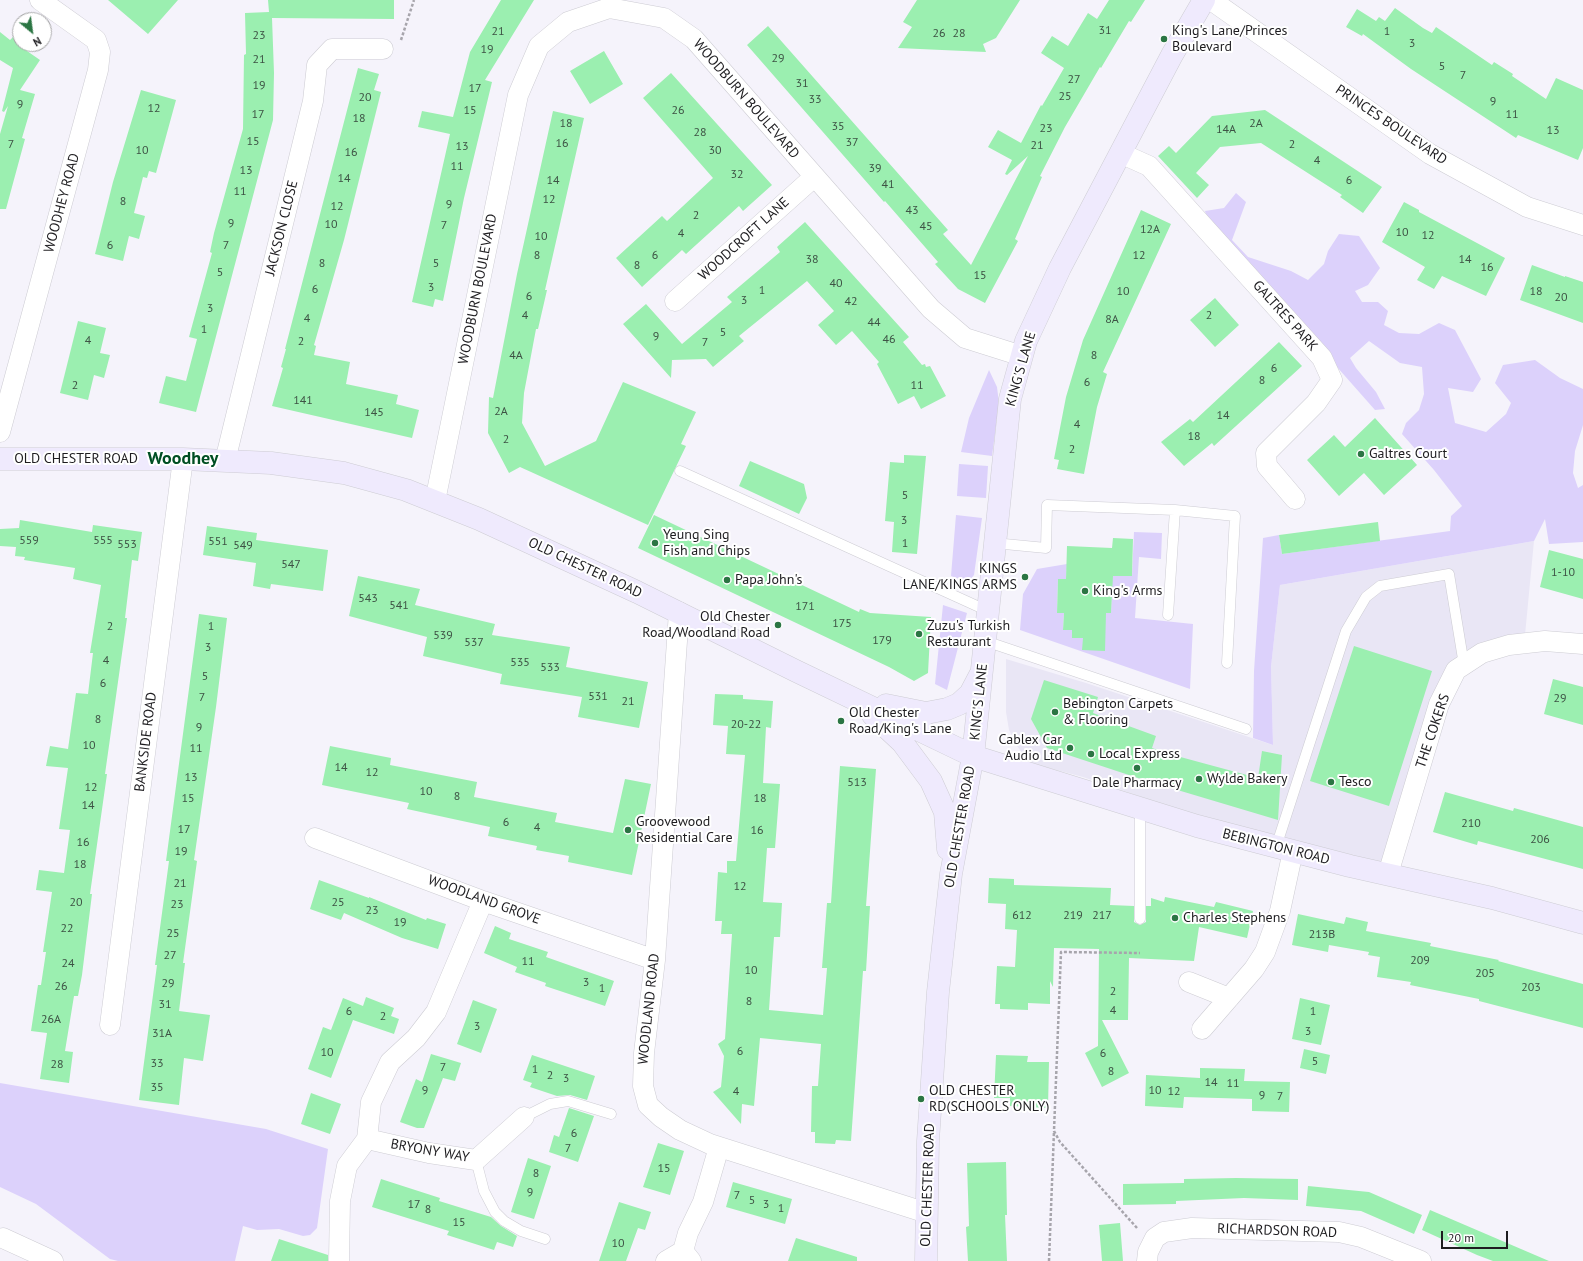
<!DOCTYPE html>
<style>
body{margin:0}
#map{position:relative;width:1583px;height:1261px;overflow:hidden;background:#f5f3fb;font-family:"PT Sans",sans-serif}
canvas{display:block}
.north{position:absolute;left:12px;top:12px;width:40px;height:40px;box-sizing:border-box;background:#fff;border:1px solid #a5a5a6;border-radius:50%;rotate:151deg;font-size:11px;font-weight:700;line-height:16px;text-align:center;color:#1e1d20}
.north::after{content:'';display:block;margin:auto;width:14px;height:18px;background:#2b7543;clip-path:polygon(50% 0,100% 100%,50% 72%,0 100%)}
.scale{position:absolute;left:1441px;top:1231px;width:67px;height:18px;box-sizing:border-box;border:2px solid #1e1d20;border-top:0;padding-left:5px;font-size:12px;line-height:14px;white-space:nowrap;color:#1e1d20;-webkit-text-stroke:3px #fff;paint-order:stroke}
</style>
<div id="map">
<canvas width="1583" height="1261"></canvas>
<div class="north">N</div>
<div class="scale">20 m</div>
</div>
<script>
const ctx = document.querySelector('canvas').getContext('2d');
ctx.lineJoin = 'round';
function fillPath(path, color) { ctx.fillStyle = color; ctx.fill(path, 'evenodd'); }
const toPath = rows => new Path2D(rows.map(r => 'M' + r).join(''));
function strokePath(path, color, width, dash) { ctx.strokeStyle = color; ctx.lineWidth = width; ctx.lineCap = dash ? 'butt' : 'round'; ctx.setLineDash(dash || []); ctx.stroke(path); }
function drawText(font, color, halo, rows, align = 'center') {
  ctx.font = font + ' "PT Sans",sans-serif'; ctx.lineWidth = 4; ctx.setLineDash([]); ctx.textBaseline = 'middle'; ctx.strokeStyle = halo; ctx.fillStyle = color; for (const [text, x, y, turn = 0] of rows) {
    ctx.save(); ctx.translate(x, y); ctx.rotate((+turn || 0) * Math.PI / 180); ctx.textAlign = isNaN(turn) ? turn : align; if (halo) ctx.strokeText(text, 0, 0); ctx.fillText(text, 0, 0); ctx.restore();
  }
}
const built = toPath([
 [1534,541,1525,635,1451,666,1383,867,1215,822,1083,777,1030,763,1017,746,1009,730,1006,712,1006,659,1086,683,1273,745,1271,667,1280,585]
]);
const green = toPath([
 [1236,193,1246,202,1232,240,1248,257,1291,271,1308,280,1324,264,1328,251,1339,234,1359,236,1380,268,1368,285,1355,291,1362,302,1378,302,1388,311,1384,325,1399,333,1419,334,1439,323,1455,330,1481,379,1473,392,1448,388,1455,423,1486,432,1506,414,1511,403,1495,383,1503,365,1535,360,1560,378,1583,389,1583,425,1575,451,1573,473,1578,488,1583,485,1583,542,1549,544,1545,519,1534,541,1280,585,1271,667,1273,745,1253,738,1254,671,1263,538,1279,535,1282,554,1450,531,1451,516,1462,506,1434,470,1402,434,1406,423,1419,410,1424,394,1422,367,1400,363,1369,341,1350,358,1356,368,1376,392,1385,409,1375,410,1208,221,1205,211,1224,208],
 [989,370,997,387,999,403,992,456,961,452,969,418],
 [959,464,988,466,986,498,957,496],
 [956,515,982,518,974,575,968,582,951,576],
 [1134,532,1162,533,1161,559,1139,557,1135,618,1193,624,1190,689,1020,630,1023,594,1037,569,1067,564,1066,579,1058,579,1057,613,1064,613,1063,630,1072,630,1072,638,1083,638,1083,650,1106,613,1111,613,1112,587,1109,575,1132,576],
 [943,605,967,613,947,690,935,684],
 [0,1083,266,1129,328,1149,317,1228,310,1235,303,1236,279,1229,257,1230,243,1226,235,1261,118,1261,110,1259,36,1204,0,1187]
]);
const building = toPath([
 [108,0,178,0,148,34],
 [268,0,394,0,394,19,272,18,274,73,273,120,196,412,159,403,166,376,186,381,197,339,189,337,212,253,210,252,214,233,243,129,244,55,246,54,245,13,269,12],
 [501,0,534,0,485,80,492,82,464,198,443,301,435,299,433,307,412,302,450,134,418,127,422,111,453,117,470,52],
 [917,0,1020,0,996,38,983,44,986,52,898,48,912,27,903,22],
 [1109,0,1145,0,1131,22,1129,21,1101,68,1100,67,1065,127,1040,176,1042,177,1015,239,1018,241,985,303,958,289,935,264,938,262,885,201,884,202,747,45,768,26,948,230,943,234,971,265,1028,156,1007,175,1005,174,1012,160,988,147,998,130,1021,143,1041,105,1042,106,1064,68,1041,53,1052,36,1068,46,1088,13,1097,19],
 [1395,8,1423,28,1432,33,1436,27,1492,65,1494,62,1513,74,1512,76,1546,99,1556,78,1583,90,1583,148,1578,160,1518,135,1516,138,1411,69,1363,34,1362,36,1346,27,1357,9,1376,21,1379,17,1385,21],
 [0,32,10,40,13,37,20,42,20,44,29,49,27,51,40,60,20,90,35,94,22,138,25,139,6,209,0,209,0,134,8,106,4,112,2,111,13,68,0,60],
 [604,51,623,84,590,104,570,71],
 [358,68,379,74,374,90,381,92,344,240,314,345,316,346,314,355,350,362,346,384,398,395,396,404,419,410,412,438,272,406,283,368,281,367,286,349,285,349],
 [671,73,772,185,743,211,739,206,686,254,682,250,642,287,616,258,662,216,667,221,713,178,643,98],
 [141,90,176,100,156,173,149,171,147,178,143,177,134,213,145,216,139,239,129,236,123,261,95,254,113,182],
 [1265,110,1382,187,1363,213,1340,197,1342,195,1261,143,1220,147,1196,173,1209,185,1197,198,1158,156,1169,146,1176,153,1212,116],
 [553,111,584,118,545,290,547,290,538,329,536,329,524,393,522,423,545,466,596,441,623,382,696,412,681,444,686,446,648,525,520,467,509,473,488,433,489,397,493,398,517,274],
 [1404,202,1419,210,1419,212,1505,258,1486,296,1442,276,1434,289,1417,280,1425,267,1382,242],
 [1141,210,1171,224,1103,372,1107,374,1097,407,1084,474,1057,469,1059,460,1054,459,1066,397,1083,340],
 [805,222,909,337,903,342,922,365,925,364,926,367,930,366,946,396,921,409,914,396,898,404,877,364,879,362,852,331,836,345,818,325,834,311,807,281,739,336,744,341,713,367,706,359,672,360,671,378,623,324,646,304,682,344,732,302,727,297,780,252,777,247],
 [1532,265,1565,277,1565,276,1583,282,1583,323,1520,300],
 [1215,298,1239,325,1215,347,1190,320],
 [78,321,106,328,100,353,110,355,104,378,94,375,88,400,60,393],
 [1279,342,1302,366,1214,446,1212,443,1184,466,1161,442,1190,419,1193,422],
 [1375,418,1417,465,1384,495,1364,473,1339,496,1307,460,1334,435,1345,447],
 [904,455,926,456,917,554,892,552,894,522,885,521,890,462,904,463],
 [750,461,804,484,807,498,799,514,739,486],
 [654,515,859,612,860,609,870,613,931,617,928,673,914,681,889,667,638,548],
 [20,520,92,532,93,525,142,532,138,561,132,560,125,618,127,618,105,774,107,774,90,894,92,894,82,975,78,996,74,996,65,1051,73,1052,69,1083,40,1079,47,1033,31,1031,38,985,41,985,46,952,43,952,52,892,36,890,39,870,64,873,70,830,59,829,68,768,46,766,50,746,68,749,76,693,88,694,93,653,90,653,101,585,73,579,75,568,24,560,25,557,15,556,16,547,0,546,0,529,19,528],
 [1378,522,1380,541,1282,554,1279,535],
 [207,526,257,533,256,540,328,550,323,591,271,584,270,589,253,586,256,563,203,555],
 [1113,538,1133,539,1132,576,1113,576,1111,613,1106,613,1105,651,1082,650,1083,638,1072,638,1072,630,1063,630,1064,613,1057,613,1058,579,1066,579,1067,546,1112,548],
 [1549,550,1583,559,1583,599,1540,587],
 [358,576,420,589,415,605,495,624,492,635,570,647,566,667,648,682,639,728,578,717,582,697,500,684,502,674,423,656,427,637,349,616],
 [199,614,227,618,216,707,194,860,197,861,183,963,185,963,179,1011,210,1015,203,1061,184,1058,179,1105,139,1100,157,965,155,965,169,861,166,861],
 [1354,646,1432,671,1389,806,1310,781],
 [1553,679,1583,687,1583,725,1544,714],
 [1044,680,1098,697,1093,713,1156,736,1152,748,1173,755,1258,778,1262,751,1282,755,1278,820,1144,780,1047,748,1031,719],
 [715,694,743,695,743,699,773,701,771,728,766,727,763,783,780,784,775,848,767,848,763,902,782,903,780,937,774,937,769,1010,823,1015,827,968,822,968,827,903,831,903,840,766,876,769,866,906,870,906,866,971,863,971,851,1141,836,1140,835,1144,815,1143,815,1132,811,1132,812,1086,818,1086,821,1044,760,1038,754,1106,742,1104,741,1124,713,1092,721,1087,724,1056,718,1044,725,1039,732,934,721,934,722,921,715,921,718,872,727,873,727,861,736,861,745,755,726,754,728,726,713,725],
 [330,746,391,758,390,765,477,782,474,797,557,813,555,822,613,833,625,779,651,784,632,875,568,862,569,856,536,850,537,846,488,836,490,827,407,809,409,803,322,785],
 [1445,792,1513,811,1514,808,1583,827,1583,869,1478,841,1477,845,1433,832],
 [989,878,1014,879,1014,885,1111,888,1110,905,1134,906,1134,922,1140,925,1146,922,1146,906,1151,906,1151,898,1164,902,1165,897,1214,907,1216,902,1253,911,1247,938,1199,927,1194,961,1129,958,1128,1020,1102,1020,1129,1073,1102,1087,1085,1053,1098,1046,1099,949,1054,948,1053,987,1050,981,1050,1004,1028,1003,1028,1010,1000,1009,1000,1004,995,1004,997,966,1015,967,1017,930,1005,929,1006,904,988,903],
 [319,880,369,898,369,897,426,920,427,918,446,924,438,949,402,938,344,913,341,920,310,909],
 [1298,914,1344,924,1346,917,1368,922,1366,931,1431,943,1430,946,1499,960,1498,961,1583,984,1583,1028,1479,1001,1479,999,1410,985,1411,982,1377,977,1380,957,1368,955,1369,952,1329,945,1328,952,1292,945],
 [495,926,511,933,509,939,548,952,546,957,614,981,605,1006,545,986,546,983,515,972,517,967,484,953],
 [366,997,394,1008,391,1016,399,1019,394,1034,353,1020,331,1078,308,1069,323,1027,331,1030,343,998,363,1006],
 [1300,998,1330,1005,1321,1045,1292,1039],
 [473,1000,497,1009,481,1053,457,1044],
 [1304,1049,1330,1055,1326,1074,1300,1068],
 [431,1054,461,1063,455,1081,443,1078,424,1128,417,1128,400,1122,416,1079,422,1082],
 [532,1055,595,1076,587,1100,570,1095,557,1096,530,1087,532,1083,523,1080],
 [996,1055,1028,1056,1027,1062,1049,1062,1048,1108,1010,1106,1010,1098,994,1098],
 [1200,1068,1245,1069,1244,1081,1290,1082,1289,1112,1252,1111,1252,1099,1184,1097,1183,1108,1145,1106,1146,1075,1200,1078],
 [311,1093,341,1104,330,1134,301,1124],
 [569,1108,594,1116,578,1162,549,1152,554,1135,559,1137],
 [658,1143,684,1151,670,1195,643,1187],
 [528,1158,551,1166,534,1219,511,1212],
 [1006,1162,1007,1215,1005,1215,1007,1261,968,1261,966,1227,969,1226,967,1163],
 [1236,1178,1298,1179,1298,1200,1244,1198,1176,1201,1176,1204,1123,1205,1123,1184,1184,1183,1184,1179],
 [381,1179,440,1198,439,1201,491,1217,501,1226,517,1236,513,1247,497,1242,494,1250,447,1235,449,1231,372,1207],
 [733,1182,792,1199,785,1224,726,1207],
 [1308,1186,1369,1192,1422,1215,1414,1234,1361,1211,1306,1206],
 [619,1202,651,1212,645,1230,638,1228,626,1261,599,1261],
 [1430,1210,1549,1261,1493,1261,1477,1255,1422,1230],
 [1120,1223,1123,1261,1102,1261,1099,1225],
 [796,1238,857,1257,857,1261,788,1261],
 [279,1239,328,1255,328,1261,271,1261]
]);
const path = toPath([
 [401,40,414,0],
 [1137,1228,1060,1142,1054,1131,1061,952,1140,953],
 [1049,1261,1054,1131]
]);
const lane = toPath([
 [680,471,988,611],
 [994,543,1046,548,1047,505,1175,510,1235,516,1227,663],
 [1168,615,1175,510],
 [985,641,1246,729],
 [1140,808,1140,919],
 [1276,847,1346,631,1366,597,1380,586,1449,574,1464,665],
 [524,1117,550,1104,568,1101,611,1114],
 [476,1160,484,1191,495,1212,504,1221,521,1231,545,1239]
]);
const street = toPath([
 [1211,0,1430,154,1527,207,1583,225],
 [1120,153,1149,166,1322,358,1332,380,1316,403,1266,453,1267,466,1295,499],
 [675,301,814,177],
 [0,432,98,70,100,52,96,40,40,0],
 [225,461,313,101,317,65,332,49,383,49],
 [435,501,518,95,539,46,568,22,609,8,664,18,694,39,931,309,965,338,1022,356],
 [679,612,655,960,644,1053,643,1086,648,1105,661,1117,680,1130,710,1144,927,1213],
 [315,838,483,901,655,960],
 [1388,874,1439,704,1456,670,1482,653,1509,645,1545,641,1583,644],
 [1189,982,1229,998],
 [110,1025,183,459],
 [1202,1029,1254,969,1265,952,1280,911,1293,851],
 [367,1139,429,1153,476,1160,524,1117],
 [3,1238,53,1261],
 [339,1261,340,1201,347,1166,367,1139,371,1102,390,1062,416,1038,436,1012,483,901],
 [666,1261,683,1251],
 [691,1261,683,1251,688,1233,703,1202,719,1147],
 [1147,1261,1148,1252,1155,1238,1164,1232,1192,1228,1339,1232,1361,1237,1421,1261]
]);
const secondary = toPath([
 [0,459,183,459,271,463,344,473,406,490,479,519,637,592,796,671,973,756,1197,826,1350,866,1492,898,1583,923],
 [886,705,926,713,947,709,959,704,970,694,980,675],
 [873,715,902,742,931,781,945,812,948,849],
 [926,1261,928,1141,938,992,951,874,973,756,1010,399,1026,341,1060,268,1172,55,1204,0]
]);
const markers = [
 [1164,39,4,"#2b7543"],
 [1361,454,4,"#2b7543"],
 [655,543,4,"#2b7543"],
 [1025,577,4,"#2b7543"],
 [727,580,4,"#2b7543"],
 [1085,591,4,"#2b7543"],
 [778,625,4,"#2b7543"],
 [919,634,4,"#2b7543"],
 [1055,712,4,"#2b7543"],
 [841,721,4,"#2b7543"],
 [1070,748,4,"#2b7543"],
 [1091,754,4,"#2b7543"],
 [1137,768,4,"#2b7543"],
 [1199,779,4,"#2b7543"],
 [1331,782,4,"#2b7543"],
 [628,830,4,"#2b7543"],
 [1175,918,4,"#2b7543"],
 [921,1099,4,"#2b7543"]
];
const numberNames = [
 ["31",1105,31],
 ["21",498,32],
 ["1",1387,32],
 ["26",939,34],
 ["28",959,34],
 ["23",259,36],
 ["3",1412,44],
 ["19",487,50],
 ["29",778,59],
 ["21",259,60],
 ["5",1442,67],
 ["7",1463,76],
 ["27",1074,80],
 ["31",802,84],
 ["19",259,86],
 ["17",475,89],
 ["25",1065,97],
 ["20",365,98],
 ["33",815,100],
 ["9",1493,102],
 ["9",20,105],
 ["12",154,109],
 ["15",470,111],
 ["26",678,111],
 ["17",258,115],
 ["11",1512,115],
 ["18",359,119],
 ["18",566,124],
 ["2A",1256,124],
 ["35",838,127],
 ["23",1046,129],
 ["14A",1226,130],
 ["13",1553,131],
 ["28",700,133],
 ["15",253,142],
 ["37",852,143],
 ["16",562,144],
 ["7",11,145],
 ["2",1292,145],
 ["21",1037,146],
 ["13",462,147],
 ["10",142,151],
 ["30",715,151],
 ["16",351,153],
 ["4",1317,161],
 ["11",457,167],
 ["39",875,169],
 ["13",246,171],
 ["32",737,175],
 ["14",344,179],
 ["14",553,181],
 ["6",1349,181],
 ["41",888,185],
 ["11",240,192],
 ["12",549,200],
 ["8",123,202],
 ["9",449,205],
 ["12",337,207],
 ["43",912,211],
 ["2",696,216],
 ["9",231,224],
 ["10",331,225],
 ["7",444,226],
 ["45",926,227],
 ["12A",1150,230],
 ["10",1402,233],
 ["4",681,234],
 ["12",1428,236],
 ["10",541,237],
 ["6",110,246],
 ["7",226,246],
 ["8",537,256],
 ["6",655,256],
 ["12",1139,256],
 ["38",812,260],
 ["14",1465,260],
 ["8",322,264],
 ["5",436,264],
 ["8",637,266],
 ["16",1487,268],
 ["5",220,273],
 ["15",980,276],
 ["40",836,284],
 ["3",431,288],
 ["6",315,290],
 ["1",762,291],
 ["10",1123,292],
 ["18",1536,292],
 ["6",529,297],
 ["20",1561,298],
 ["3",744,301],
 ["42",851,302],
 ["3",210,309],
 ["4",525,316],
 ["2",1209,316],
 ["4",307,319],
 ["8A",1112,320],
 ["44",874,323],
 ["1",204,330],
 ["5",723,333],
 ["9",656,337],
 ["46",889,340],
 ["4",88,341],
 ["2",301,342],
 ["7",705,343],
 ["4A",516,356],
 ["8",1094,356],
 ["6",1274,369],
 ["8",1262,381],
 ["6",1087,383],
 ["2",75,386],
 ["11",917,386],
 ["141",303,401],
 ["2A",501,412],
 ["145",374,413],
 ["14",1223,416],
 ["4",1077,425],
 ["18",1194,437],
 ["2",506,440],
 ["2",1072,450],
 ["5",905,496],
 ["3",904,521],
 ["559",29,541],
 ["555",103,541],
 ["551",218,542],
 ["1",905,544],
 ["553",127,545],
 ["549",243,546],
 ["547",291,565],
 ["1-10",1563,573],
 ["543",368,599],
 ["541",399,606],
 ["171",805,607],
 ["175",842,624],
 ["2",110,627],
 ["1",211,627],
 ["539",443,636],
 ["179",882,641],
 ["537",474,643],
 ["3",208,648],
 ["4",106,661],
 ["535",520,663],
 ["533",550,668],
 ["5",205,677],
 ["6",103,684],
 ["531",598,697],
 ["7",202,698],
 ["29",1560,699],
 ["21",628,702],
 ["8",98,720],
 ["20-22",746,725],
 ["9",199,728],
 ["10",89,746],
 ["11",196,749],
 ["14",341,768],
 ["12",372,773],
 ["13",191,778],
 ["513",857,783],
 ["12",91,788],
 ["10",426,792],
 ["8",457,797],
 ["15",188,799],
 ["18",760,799],
 ["14",88,806],
 ["6",506,823],
 ["210",1471,824],
 ["4",537,828],
 ["17",184,830],
 ["16",757,831],
 ["206",1540,840],
 ["16",83,843],
 ["19",181,852],
 ["18",80,865],
 ["21",180,884],
 ["12",740,887],
 ["20",76,903],
 ["25",338,903],
 ["23",177,905],
 ["23",372,911],
 ["612",1022,916],
 ["219",1073,916],
 ["217",1102,916],
 ["19",400,923],
 ["22",67,929],
 ["25",173,934],
 ["213B",1322,935],
 ["27",170,956],
 ["209",1420,961],
 ["11",528,962],
 ["24",68,964],
 ["10",751,971],
 ["205",1485,974],
 ["3",586,983],
 ["29",168,984],
 ["26",61,987],
 ["203",1531,988],
 ["1",602,989],
 ["2",1113,992],
 ["8",749,1002],
 ["31",165,1005],
 ["4",1113,1011],
 ["6",349,1012],
 ["1",1313,1012],
 ["2",383,1017],
 ["26A",51,1020],
 ["3",477,1027],
 ["3",1308,1032],
 ["31A",162,1034],
 ["6",740,1052],
 ["10",327,1053],
 ["6",1103,1054],
 ["5",1315,1062],
 ["33",157,1064],
 ["28",57,1065],
 ["7",443,1068],
 ["1",535,1070],
 ["8",1111,1072],
 ["2",550,1076],
 ["3",566,1079],
 ["14",1211,1083],
 ["11",1233,1084],
 ["35",157,1088],
 ["9",425,1091],
 ["10",1155,1091],
 ["4",736,1092],
 ["12",1174,1092],
 ["9",1262,1096],
 ["7",1280,1097],
 ["6",574,1134],
 ["7",568,1149],
 ["15",664,1169],
 ["8",536,1174],
 ["9",530,1193],
 ["7",737,1196],
 ["5",752,1201],
 ["17",414,1205],
 ["3",766,1205],
 ["1",781,1209],
 ["8",428,1210],
 ["15",459,1223],
 ["10",618,1244]
];
const poiNames = [
 ["King's Lane/Princes",1172,31],
 ["Boulevard",1172,47],
 ["Galtres Court",1369,454],
 ["Yeung Sing",663,535],
 ["Fish and Chips",663,551],
 ["KINGS",1017,569,"right"],
 ["LANE/KINGS ARMS",1017,585,"right"],
 ["Papa John's",735,580],
 ["King's Arms",1093,591],
 ["Old Chester",770,617,"right"],
 ["Road/Woodland Road",770,633,"right"],
 ["Zuzu's Turkish",927,626],
 ["Restaurant",927,642],
 ["Bebington Carpets",1063,704],
 ["& Flooring",1063,720],
 ["Old Chester",849,713],
 ["Road/King's Lane",849,729],
 ["Cablex Car",1062,740,"right"],
 ["Audio Ltd",1062,756,"right"],
 ["Local Express",1099,754],
 ["Wylde Bakery",1207,779],
 ["Tesco",1339,782],
 ["Dale Pharmacy",1137,783,"center"],
 ["Groovewood",636,822],
 ["Residential Care",636,838],
 ["Charles Stephens",1183,918],
 ["OLD CHESTER",929,1091],
 ["RD(SCHOOLS ONLY)",929,1107]
];
const streetNames = [
 ["WOODBURN BOULEVARD",746,99,49],
 ["PRINCES BOULEVARD",1391,125,34],
 ["WOODHEY ROAD",62,203,-75],
 ["JACKSON CLOSE",282,228,-76],
 ["WOODCROFT LANE",744,239,-42],
 ["WOODBURN BOULEVARD",478,289,-79],
 ["GALTRES PARK",1285,316,48],
 ["KING'S LANE",1021,369,-74],
 ["OLD CHESTER ROAD",76,459],
 ["OLD CHESTER ROAD",585,568,25],
 ["KING'S LANE",979,702,-84],
 ["THE COKERS",1433,731,-71],
 ["BANKSIDE ROAD",146,742,-83],
 ["OLD CHESTER ROAD",960,827,-80],
 ["BEBINGTON ROAD",1276,847,14],
 ["WOODLAND GROVE",484,900,20],
 ["WOODLAND ROAD",649,1009,-84],
 ["BRYONY WAY",430,1151,10],
 ["OLD CHESTER ROAD",928,1185,-88],
 ["RICHARDSON ROAD",1277,1231,2]
];
const districtNames = [
 ["Woodhey",183,459]
];
fillPath(built, '#e9e6f5');
fillPath(green, '#dcd1fb');
fillPath(building, '#9befb0');
strokePath(lane, '#cdccd3', 11);
strokePath(street, '#cdccd3', 21);
strokePath(secondary, '#cdccd3', 23);
strokePath(path, '#a7a5ac', 2.5, [3, 2]);
strokePath(lane, '#fff', 10);
strokePath(street, '#fff', 20);
strokePath(secondary, '#efeafd', 22);
for (const [x, y, r, color] of markers) { const dot = new Path2D(); dot.arc(x, y, r, 0, 2 * Math.PI); ctx.fillStyle = color; ctx.fill(dot); strokePath(dot, '#fff', 1.5); }
drawText('12px', '#3d5244', null, numberNames);
drawText('14px', '#1e1d20', '#fff', poiNames, 'left');
drawText('14px', '#1e1d20', '#fff', streetNames);
drawText('bold 18px', '#004f23', '#fff', districtNames);
</script>
